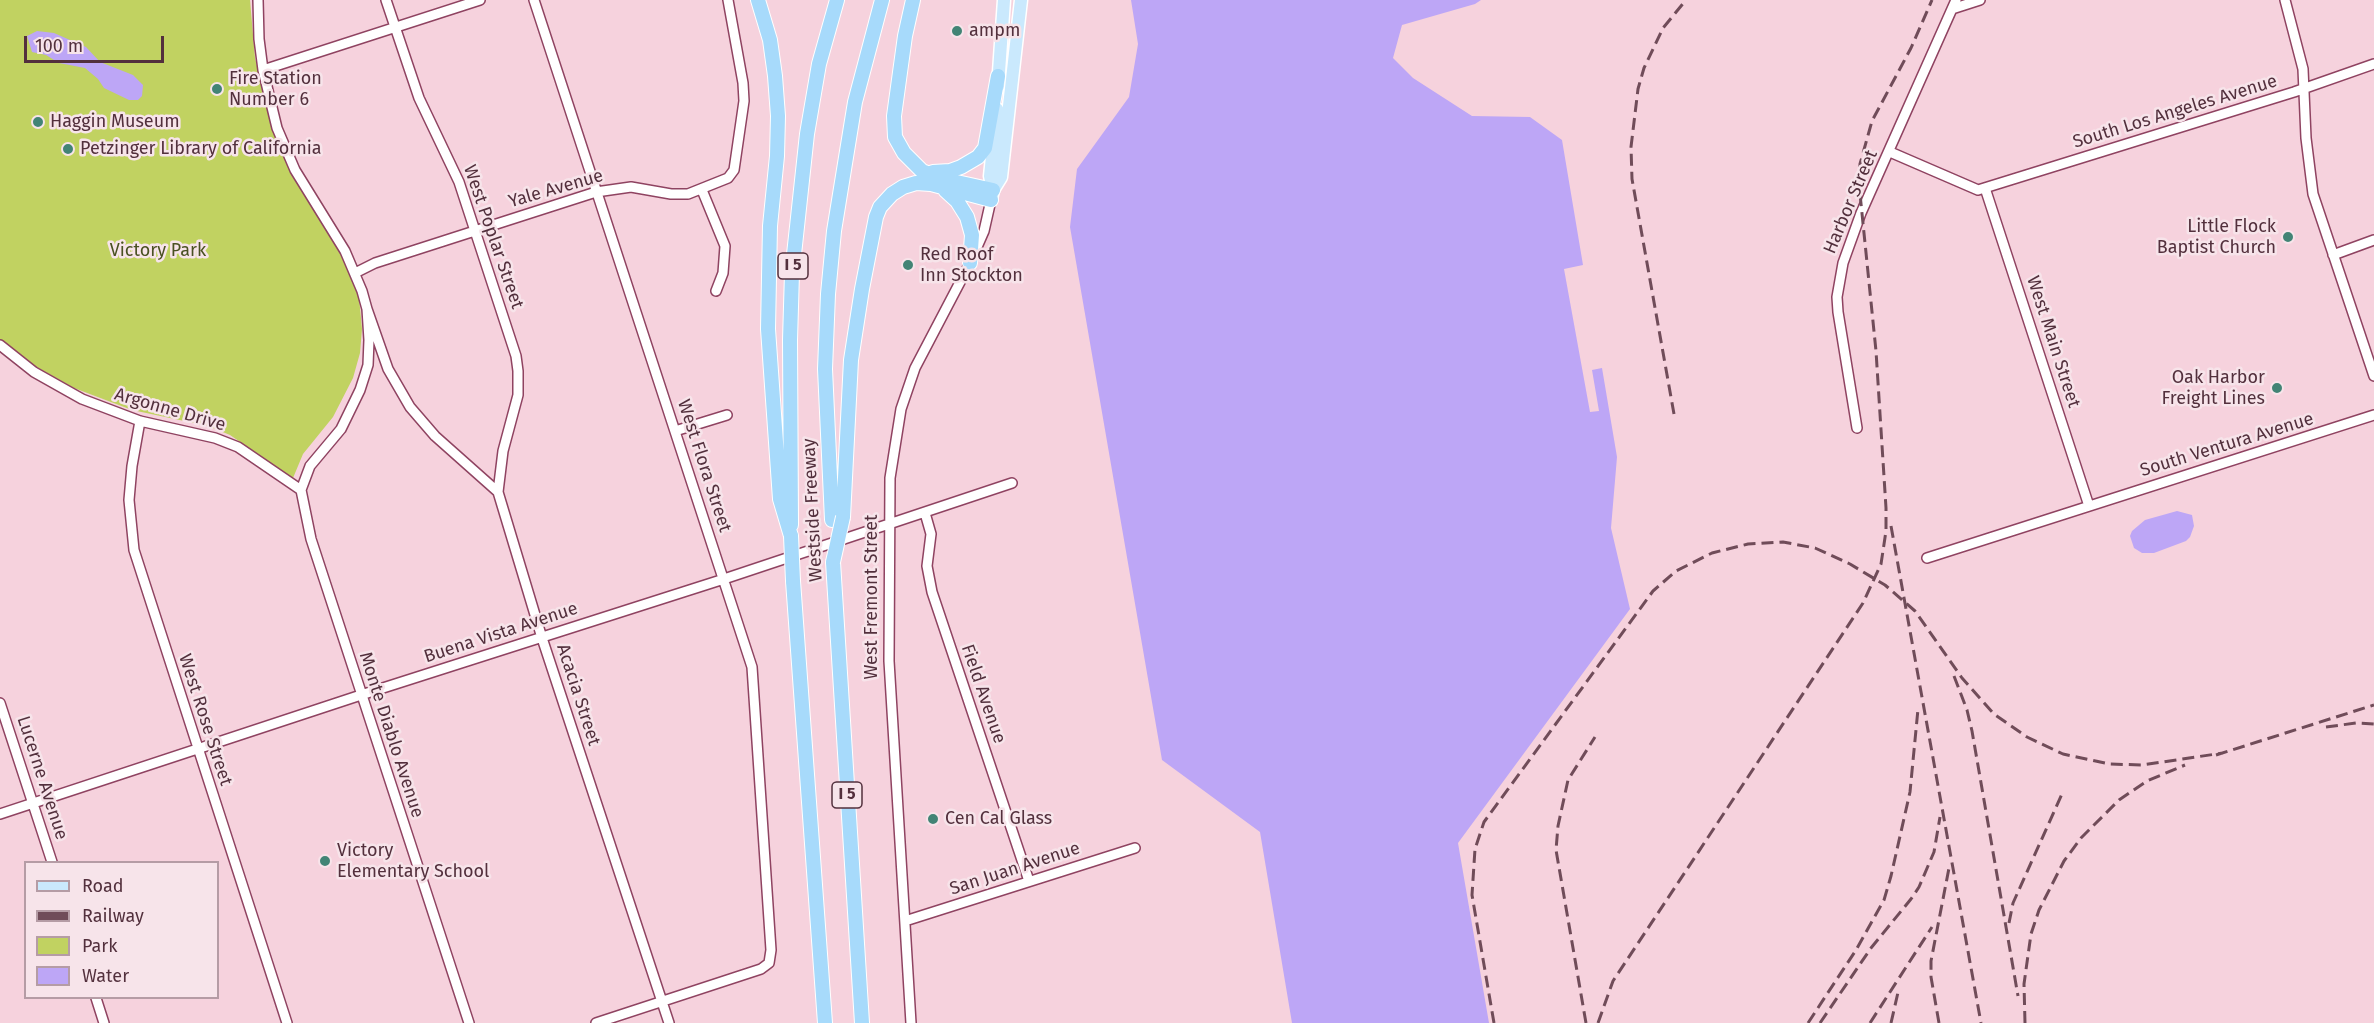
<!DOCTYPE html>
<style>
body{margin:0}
#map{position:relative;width:2374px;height:1023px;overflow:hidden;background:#f6d2dd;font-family:"Fira Sans",sans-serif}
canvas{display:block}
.legend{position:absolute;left:24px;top:861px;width:195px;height:138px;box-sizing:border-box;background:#f7e4ea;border:2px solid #b59ca5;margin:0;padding:8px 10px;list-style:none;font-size:18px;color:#53303d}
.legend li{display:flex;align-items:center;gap:12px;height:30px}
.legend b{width:30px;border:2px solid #b59ca5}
.scale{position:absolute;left:24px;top:36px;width:140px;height:27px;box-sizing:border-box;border:3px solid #53303d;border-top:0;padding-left:8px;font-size:18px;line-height:21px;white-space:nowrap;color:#53303d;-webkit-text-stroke:4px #f7e4ea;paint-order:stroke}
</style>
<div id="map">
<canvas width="2374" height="1023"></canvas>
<ul class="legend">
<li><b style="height:8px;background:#cae9fd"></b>Road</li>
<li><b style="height:8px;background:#704c59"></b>Railway</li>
<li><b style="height:16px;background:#c1d261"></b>Park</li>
<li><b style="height:16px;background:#bda6f6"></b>Water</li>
</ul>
<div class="scale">100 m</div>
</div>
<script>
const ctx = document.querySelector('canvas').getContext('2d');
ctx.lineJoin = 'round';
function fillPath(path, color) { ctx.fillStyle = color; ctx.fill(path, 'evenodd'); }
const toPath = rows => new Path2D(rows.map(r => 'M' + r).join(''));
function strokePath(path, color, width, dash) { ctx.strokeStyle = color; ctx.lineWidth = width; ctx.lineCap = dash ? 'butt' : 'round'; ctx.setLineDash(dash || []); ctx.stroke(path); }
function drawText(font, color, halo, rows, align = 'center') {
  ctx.font = font + ' "Fira Sans",sans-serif'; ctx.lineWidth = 5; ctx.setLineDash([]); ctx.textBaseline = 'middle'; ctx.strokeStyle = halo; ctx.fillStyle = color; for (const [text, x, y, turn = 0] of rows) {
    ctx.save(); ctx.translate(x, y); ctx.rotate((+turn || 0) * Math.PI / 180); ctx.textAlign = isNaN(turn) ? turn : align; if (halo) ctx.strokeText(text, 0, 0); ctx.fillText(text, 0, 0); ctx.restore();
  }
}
const green = toPath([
 [0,0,250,0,255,58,270,117,347,261,359,297,362,329,360,353,353,378,333,417,303,454,293,478,230,435,208,426,132,410,74,388,26,361,0,340]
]);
const water = toPath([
 [1131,0,1481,0,1475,4,1402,25,1393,58,1413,78,1472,116,1530,117,1562,140,1583,265,1564,269,1590,412,1599,411,1592,370,1602,368,1617,457,1611,528,1630,609,1458,843,1489,1023,1292,1023,1260,832,1162,760,1070,227,1077,169,1129,97,1138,44],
 [37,31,54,33,86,47,100,62,133,75,143,85,142,96,138,100,129,100,104,88,98,79,85,68,59,63,46,55,32,52,27,36],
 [2177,511,2192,515,2194,526,2190,537,2186,541,2154,553,2142,553,2134,548,2130,536,2132,531,2145,520]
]);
const minor = toPath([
 [258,0,259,39,263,70,277,128,295,170,345,251,362,291,367,309,369,340,368,365,360,390,341,429,310,466,301,490],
 [386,0,419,98,459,182,516,356,518,371,518,395,503,451,498,492],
 [534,0,752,667,771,950,769,963,761,969,596,1023],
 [2285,0,2303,69,2306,138,2313,194,2374,376],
 [1952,9,1980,0],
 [263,70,480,0],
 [1890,152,1978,190,2294,92,2374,64],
 [1985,188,2089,506],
 [702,190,725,246,723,273,716,291],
 [2333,255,2374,240],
 [355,273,375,263,596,192,631,187,671,194,688,194,728,178,734,170,744,101,743,83,728,0],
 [367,309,388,369,410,407,435,436,498,492,542,638,669,1023],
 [0,345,34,372,82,399,140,421,215,438,238,447,301,490],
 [140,421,132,466,129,500,134,550,287,1023],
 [1857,428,1838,312,1837,297,1843,263,1861,213,1956,0],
 [675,431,727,415],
 [301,490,311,539,469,1023],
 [925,513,931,534,927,566,932,592,1029,881],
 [1927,558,2374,415],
 [0,703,52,862],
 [0,814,361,695,724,579,1012,483],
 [905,921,1135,848],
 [96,998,104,1023],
 [911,1023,889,661,890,478,901,409,915,368,970,263,984,231,991,200]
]);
const major = toPath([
 [998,86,1004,0],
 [993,190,1001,177,1021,0],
 [991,199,993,190,990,176,997,109]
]);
const highway = toPath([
 [758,0,770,40,775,76,778,116,777,156,770,226,768,329,780,499,791,536],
 [913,0,905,36,894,116,895,137,904,153,922,171,943,179,993,190],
 [933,172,950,171,961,167,978,157,985,148,998,76],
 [945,190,957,201,967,217,972,235,970,263],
 [843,517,851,360,862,289,876,217,880,207,892,194,903,187,916,183,931,184,991,200],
 [832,520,825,369,828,294,834,231,855,102,882,0],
 [791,525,790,340,792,273,807,134,819,64,837,0],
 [833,562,862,1023],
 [793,581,825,1023]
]);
const rail = toPath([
 [1674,414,1632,179,1631,147,1638,89,1644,68,1663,28,1686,0],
 [1891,526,1981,1023],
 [1954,676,1967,710,1972,731,2018,996],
 [2326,727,2356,723,2374,724],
 [2216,755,2374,705],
 [2009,923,2013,903,2062,794],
 [1494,1023,1472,895,1475,849,1484,822,1653,591,1676,571,1712,553,1748,544,1783,542,1815,548,1850,564,1885,585,1915,611,1962,678,1994,714,2027,737,2063,754,2110,764,2142,765,2223,753],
 [1586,1023,1556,850,1558,826,1568,780,1595,737],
 [1598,1023,1613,981,1863,603,1881,564,1886,531,1886,508,1876,351,1859,184,1860,164,1872,121,1911,48,1932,0],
 [1808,1023,1856,950,1884,900,1891,876,1910,792,1918,709],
 [1820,1023,1871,948,1911,899,1919,887,1934,852,1940,817],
 [1870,1023,1932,927],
 [1891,1023,1899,988],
 [1939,1023,1931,977,1931,961,1949,868],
 [2025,1023,2024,984,2031,934,2039,910,2064,861,2081,838,2119,800,2147,781,2185,765]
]);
const highwayBridge = toPath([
 [791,536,793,581],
 [833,562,843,517]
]);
const markers = [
 [957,31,6,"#428475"],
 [217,89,6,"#428475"],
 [38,122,6,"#428475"],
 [68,149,6,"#428475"],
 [2288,237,6,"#428475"],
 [908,265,6,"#428475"],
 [2277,388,6,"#428475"],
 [933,819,6,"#428475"],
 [325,861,6,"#428475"]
];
const shields = [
 [793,266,30],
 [847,795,30]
];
const shieldNames = [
 ["I 5",793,266],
 ["I 5",847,795]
];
const poiNames = [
 ["ampm",969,31],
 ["Fire Station",229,79],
 ["Number 6",229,100],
 ["Haggin Museum",50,122],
 ["Petzinger Library of California",80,149],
 ["Little Flock",2276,227,"right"],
 ["Baptist Church",2276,248,"right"],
 ["Red Roof",920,255],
 ["Inn Stockton",920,276],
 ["Oak Harbor",2265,378,"right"],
 ["Freight Lines",2265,399,"right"],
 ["Cen Cal Glass",945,819],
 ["Victory",337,851],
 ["Elementary School",337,872]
];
const streetNames = [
 ["South Los Angeles Avenue",2175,112,-17],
 ["Yale Avenue",556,189,-16],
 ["Harbor Street",1851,202,-67],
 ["West Poplar Street",493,237,71],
 ["West Main Street",2053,342,72],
 ["Argonne Drive",170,410,16],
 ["South Ventura Avenue",2227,445,-17],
 ["West Flora Street",704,466,72],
 ["Westside Freeway",813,510,-93],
 ["West Fremont Street",872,597,-90],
 ["Buena Vista Avenue",501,633,-18],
 ["Field Avenue",983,694,71],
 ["Acacia Street",578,695,72],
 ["West Rose Street",205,720,72],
 ["Monte Diablo Avenue",391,735,72],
 ["Lucerne Avenue",42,778,72],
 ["San Juan Avenue",1015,869,-18]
];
const parkNames = [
 ["Victory Park",158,251]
];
fillPath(green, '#c1d261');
fillPath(water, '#bda6f6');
strokePath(minor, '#8f4361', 12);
strokePath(major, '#fff', 15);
strokePath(highway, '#fff', 16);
strokePath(minor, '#fff', 9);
strokePath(major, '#cae9fd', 12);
strokePath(highway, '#a7dafb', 14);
strokePath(rail, '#704c59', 3, [12, 6]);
strokePath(highwayBridge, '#fff', 16, []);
strokePath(highwayBridge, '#a7dafb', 14);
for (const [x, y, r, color] of markers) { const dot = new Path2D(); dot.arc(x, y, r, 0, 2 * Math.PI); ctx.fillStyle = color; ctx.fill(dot); strokePath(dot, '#f7e4ea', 2); }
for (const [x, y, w] of shields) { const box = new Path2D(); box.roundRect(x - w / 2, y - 13, w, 26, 4.5); ctx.fillStyle = '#f7e4ea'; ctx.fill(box); strokePath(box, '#53303d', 1.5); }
drawText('bold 16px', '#53303d', null, shieldNames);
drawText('18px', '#53303d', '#f7e4ea', poiNames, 'left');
drawText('18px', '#53303d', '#f7e4ea', streetNames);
drawText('18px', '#4a5122', '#f7e4ea', parkNames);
</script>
